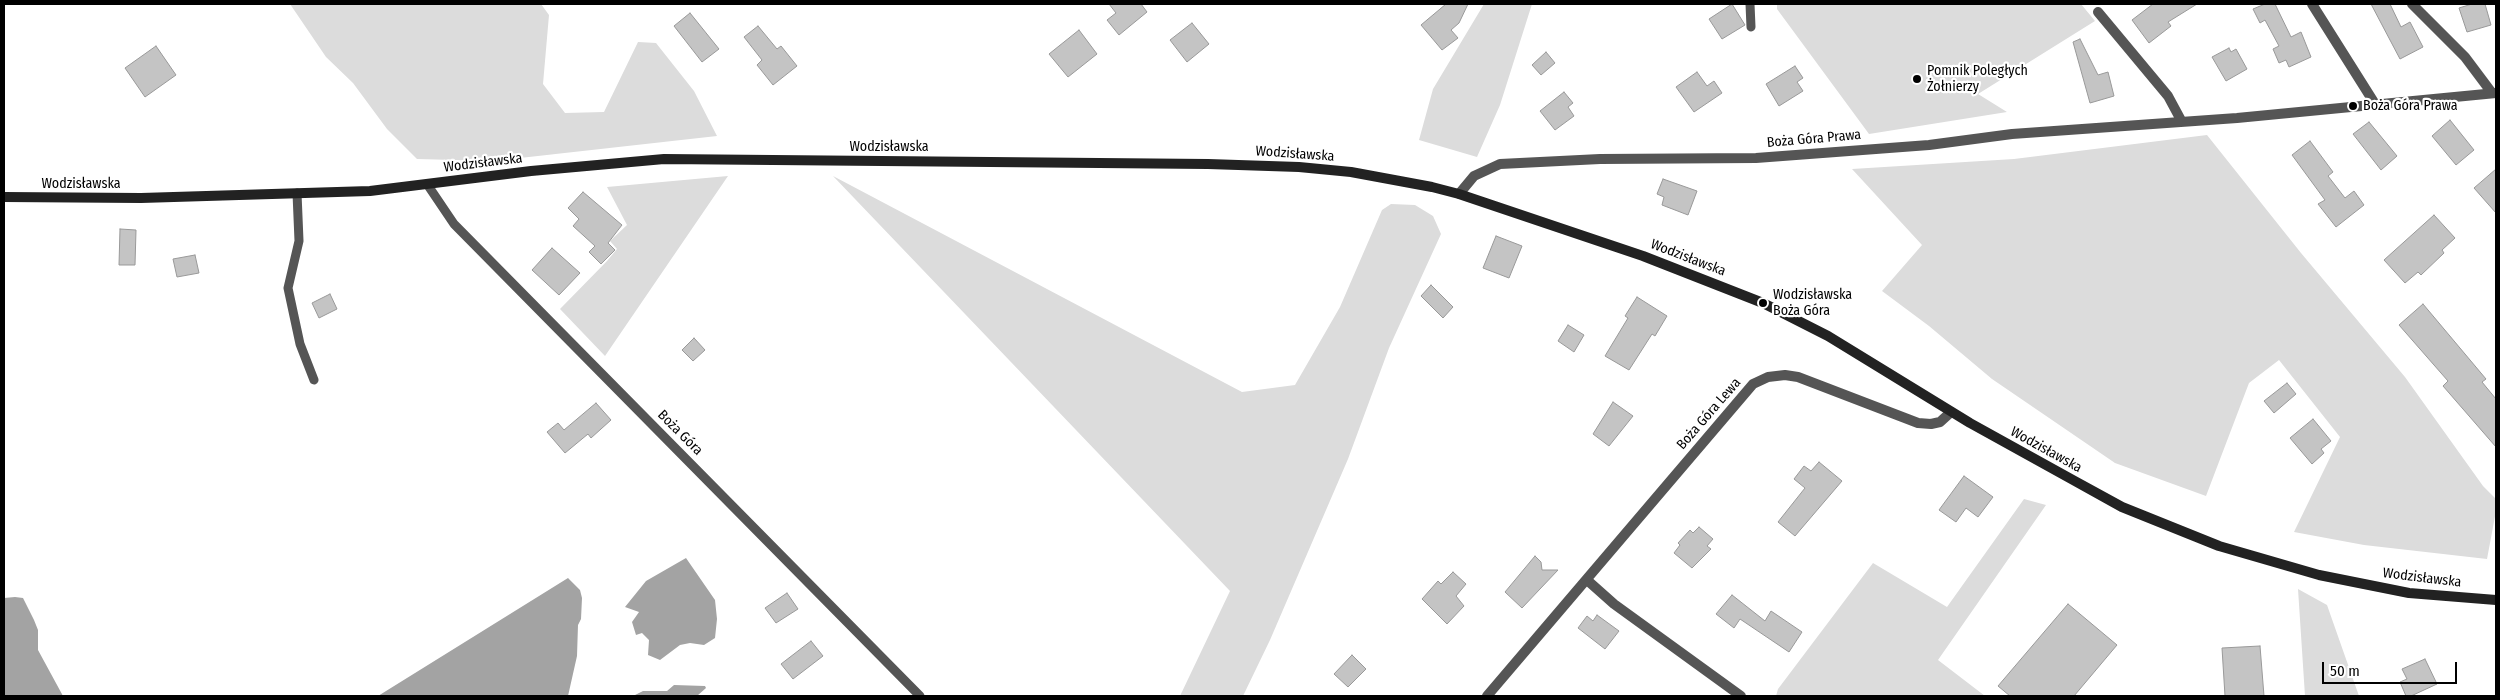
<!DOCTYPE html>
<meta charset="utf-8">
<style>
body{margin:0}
#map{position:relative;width:2500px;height:700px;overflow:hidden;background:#fff;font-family:"Fira Sans Condensed",sans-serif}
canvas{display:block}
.frame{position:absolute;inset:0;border:5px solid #000;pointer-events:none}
.scale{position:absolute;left:2322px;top:662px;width:135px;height:22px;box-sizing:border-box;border:2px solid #000;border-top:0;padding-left:6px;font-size:15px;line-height:18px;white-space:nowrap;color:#000;-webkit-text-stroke:4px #fff;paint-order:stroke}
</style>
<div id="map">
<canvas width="2500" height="700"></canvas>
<div class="frame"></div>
<div class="scale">50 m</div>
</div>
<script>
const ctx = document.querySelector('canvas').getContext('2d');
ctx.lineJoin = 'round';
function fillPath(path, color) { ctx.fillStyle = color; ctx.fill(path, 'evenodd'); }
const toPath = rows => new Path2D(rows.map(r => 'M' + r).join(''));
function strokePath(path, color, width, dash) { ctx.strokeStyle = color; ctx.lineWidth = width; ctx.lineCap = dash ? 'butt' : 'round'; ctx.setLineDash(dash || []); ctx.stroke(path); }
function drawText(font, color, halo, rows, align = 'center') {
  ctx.font = font + ' "Fira Sans Condensed",sans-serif'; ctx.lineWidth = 4.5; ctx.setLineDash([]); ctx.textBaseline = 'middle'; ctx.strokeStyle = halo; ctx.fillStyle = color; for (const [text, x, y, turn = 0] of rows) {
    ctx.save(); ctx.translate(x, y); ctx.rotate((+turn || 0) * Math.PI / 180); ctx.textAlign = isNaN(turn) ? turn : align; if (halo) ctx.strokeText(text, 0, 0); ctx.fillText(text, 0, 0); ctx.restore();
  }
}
const green = toPath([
 [290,4,541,4,549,15,543,84,565,113,604,112,638,42,656,43,694,91,717,136,493,161,417,159,387,129,353,83,326,57],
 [1484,4,1532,4,1500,105,1477,157,1419,140,1433,89],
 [1777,4,2081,4,2095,21,1978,94,2007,112,1869,134,1777,9],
 [2207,135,2301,253,2405,377,2483,486,2496,499,2496,511,2487,559,2364,545,2294,532,2340,437,2279,360,2249,383,2206,496,2115,463,1992,379,1929,326,1882,291,1922,245,1852,169,2014,159],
 [728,176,605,356,560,309,607,261,617,249,610,241,627,225,607,187],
 [833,176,1242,392,1295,385,1340,307,1382,210,1391,204,1415,205,1433,216,1441,234,1389,348,1348,459,1270,640,1243,696,1180,696,1230,591],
 [2024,499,2046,505,1938,660,1985,696,1776,696,1778,689,1873,563,1947,607],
 [2298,589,2327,605,2359,696,2305,696]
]);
const water = toPath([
 [686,558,715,600,717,619,715,638,704,645,690,643,680,645,660,660,648,655,649,640,642,633,636,635,632,622,639,612,625,607,646,581],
 [568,578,580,590,582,598,581,619,578,625,577,656,568,696,378,696],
 [15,597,23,598,34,620,38,630,38,650,63,696,4,696,4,598],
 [674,685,705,686,706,688,697,696,633,696,643,691,667,691]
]);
const building = toPath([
 [1109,4,1141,4,1147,12,1119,35,1107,20,1116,13,1109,4],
 [1446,4,1468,4,1459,23,1451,30,1458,38,1442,50,1421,25,1446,4],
 [1732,4,1745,25,1722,39,1709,19,1732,4],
 [2153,4,2197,4,2168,22,2171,26,2149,43,2132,20,2153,4],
 [2265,4,2275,4,2291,37,2301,32,2311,57,2289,67,2286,60,2279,63,2273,49,2279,46,2265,20,2260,23,2253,9,2265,4],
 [2371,4,2390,4,2401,27,2410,22,2423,47,2400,59,2371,4],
 [2472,4,2485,4,2491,25,2467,32,2459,8,2472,4],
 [690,13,719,49,702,62,674,26,690,13],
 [1192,23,1209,44,1187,62,1170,40,1192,23],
 [758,26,777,49,781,46,797,66,773,85,757,65,762,60,744,37,758,26],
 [1079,30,1097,54,1068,77,1049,54,1079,30],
 [2080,39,2098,75,2108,72,2114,96,2090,103,2073,42,2080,39],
 [156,46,176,75,145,97,125,68,156,46],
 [2229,48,2231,52,2236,49,2247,69,2226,81,2212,57,2229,48],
 [1546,52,1555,63,1541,75,1532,65,1546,52],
 [1795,66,1803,78,1797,82,1803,91,1779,106,1766,84,1795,66],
 [1697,72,1707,86,1714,81,1722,93,1694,112,1676,87,1697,72],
 [1564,92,1573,103,1568,107,1574,116,1555,130,1540,111,1564,92],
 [2450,120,2474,150,2456,165,2432,136,2450,120],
 [2369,122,2397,156,2381,170,2353,134,2369,122],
 [2310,141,2333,172,2328,176,2345,198,2354,191,2364,205,2336,227,2318,204,2325,200,2292,155,2310,141],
 [2496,169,2496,213,2474,188,2496,169],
 [1663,179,1697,191,1688,215,1662,205,1664,197,1657,194,1663,179],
 [583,192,622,225,608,243,615,250,601,264,589,252,595,246,573,226,579,219,568,208,583,192],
 [2434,215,2455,238,2442,250,2444,253,2421,275,2418,272,2405,283,2384,260,2434,215],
 [120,229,136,230,135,265,119,265,120,229],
 [1496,236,1522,246,1509,278,1483,268,1496,236],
 [552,248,580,273,559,295,532,270,552,248],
 [195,255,199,273,177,277,173,259,195,255],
 [1431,285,1453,307,1443,318,1421,296,1431,285],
 [330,294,337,309,319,318,312,303,330,294],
 [1637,297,1667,316,1655,336,1652,334,1629,370,1605,356,1628,318,1625,316,1637,297],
 [2423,304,2486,379,2482,382,2496,399,2496,447,2443,386,2448,381,2399,325,2423,304],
 [1568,325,1584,335,1574,352,1558,341,1568,325],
 [694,338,705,350,693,361,682,350,694,338],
 [2287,383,2296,394,2274,413,2264,401,2287,383],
 [1613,402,1633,416,1609,446,1593,434,1613,402],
 [596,403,611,420,591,438,588,434,565,453,547,432,558,423,564,430,596,403],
 [2313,419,2331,441,2321,449,2324,453,2312,464,2290,438,2313,419],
 [1819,462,1842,481,1795,536,1778,522,1805,488,1794,479,1804,466,1811,471,1819,462],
 [1964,476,1993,497,1978,517,1966,508,1956,522,1939,510,1964,476],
 [1699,527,1713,539,1707,546,1711,549,1692,568,1674,553,1680,545,1678,543,1690,530,1693,533,1699,527],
 [1535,556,1541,562,1542,570,1558,570,1522,608,1505,592,1535,556],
 [1453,572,1466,584,1456,596,1464,606,1447,624,1422,599,1438,581,1441,584,1453,572],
 [787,593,798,609,776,623,765,608,787,593],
 [1732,595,1765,621,1771,611,1802,632,1789,652,1740,619,1734,628,1716,614,1732,595],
 [2068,604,2117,645,2074,696,2010,696,1998,686,2068,604],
 [1597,615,1619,631,1605,649,1578,628,1587,616,1593,621,1597,615],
 [811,641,823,656,793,679,781,664,811,641],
 [2260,646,2264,696,2225,696,2222,648,2260,646],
 [1352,655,1366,669,1348,687,1334,674,1352,655],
 [2425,659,2437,684,2411,696,2406,696,2400,682,2407,679,2402,669,2425,659]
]);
const lane = toPath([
 [1750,4,1751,27],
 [427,184,454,224,920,696],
 [297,193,299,241,288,288,300,344,314,380]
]);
const street = toPath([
 [2312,4,2375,104],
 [2412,4,2465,57,2492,93],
 [2098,12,2168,96,2182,122],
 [1459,194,1474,176,1500,164,1600,159,1756,158,1929,145,2012,134,2237,118,2496,93],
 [1587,580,1614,604,1741,696],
 [1487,696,1753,384,1768,377,1785,375,1798,377,1918,423,1931,424,1940,422,1951,412]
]);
const secondary = toPath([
 [4,197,141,198,370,191,531,171,664,159,1208,164,1299,167,1351,172,1432,187,1459,194,1643,256,1763,303,1828,336,1970,423,2073,480,2122,507,2219,546,2319,575,2409,593,2496,600]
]);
const markers = [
 [1917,79,5,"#000"],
 [2353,106,5,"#000"],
 [1763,303,5,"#000"]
];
const poiNames = [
 ["Pomnik Poległych",1927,71],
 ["Żołnierzy",1927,87],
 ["Boża Góra Prawa",2363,106],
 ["Wodzisławska",1773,295],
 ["Boża Góra",1773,311]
];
const streetNames = [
 ["Boża Góra Prawa",1814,139,-5],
 ["Wodzisławska",889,147],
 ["Wodzisławska",1295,154,4],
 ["Wodzisławska",483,163,-7],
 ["Wodzisławska",81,184],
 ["Wodzisławska",1688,258,21],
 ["Boża Góra Lewa",1709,414,-49],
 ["Boża Góra",680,433,45],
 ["Wodzisławska",2046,450,29],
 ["Wodzisławska",2422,578,7]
];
fillPath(green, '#dcdcdc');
fillPath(water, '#a3a3a3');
fillPath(building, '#c4c4c4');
strokePath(building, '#999', 1);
strokePath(lane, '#555', 9);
strokePath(street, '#555', 10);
strokePath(secondary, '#222', 10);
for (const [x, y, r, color] of markers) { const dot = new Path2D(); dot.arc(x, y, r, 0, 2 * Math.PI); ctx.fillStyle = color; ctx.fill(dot); strokePath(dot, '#fff', 2); }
drawText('14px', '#000', '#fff', poiNames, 'left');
drawText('14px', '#000', '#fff', streetNames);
</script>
